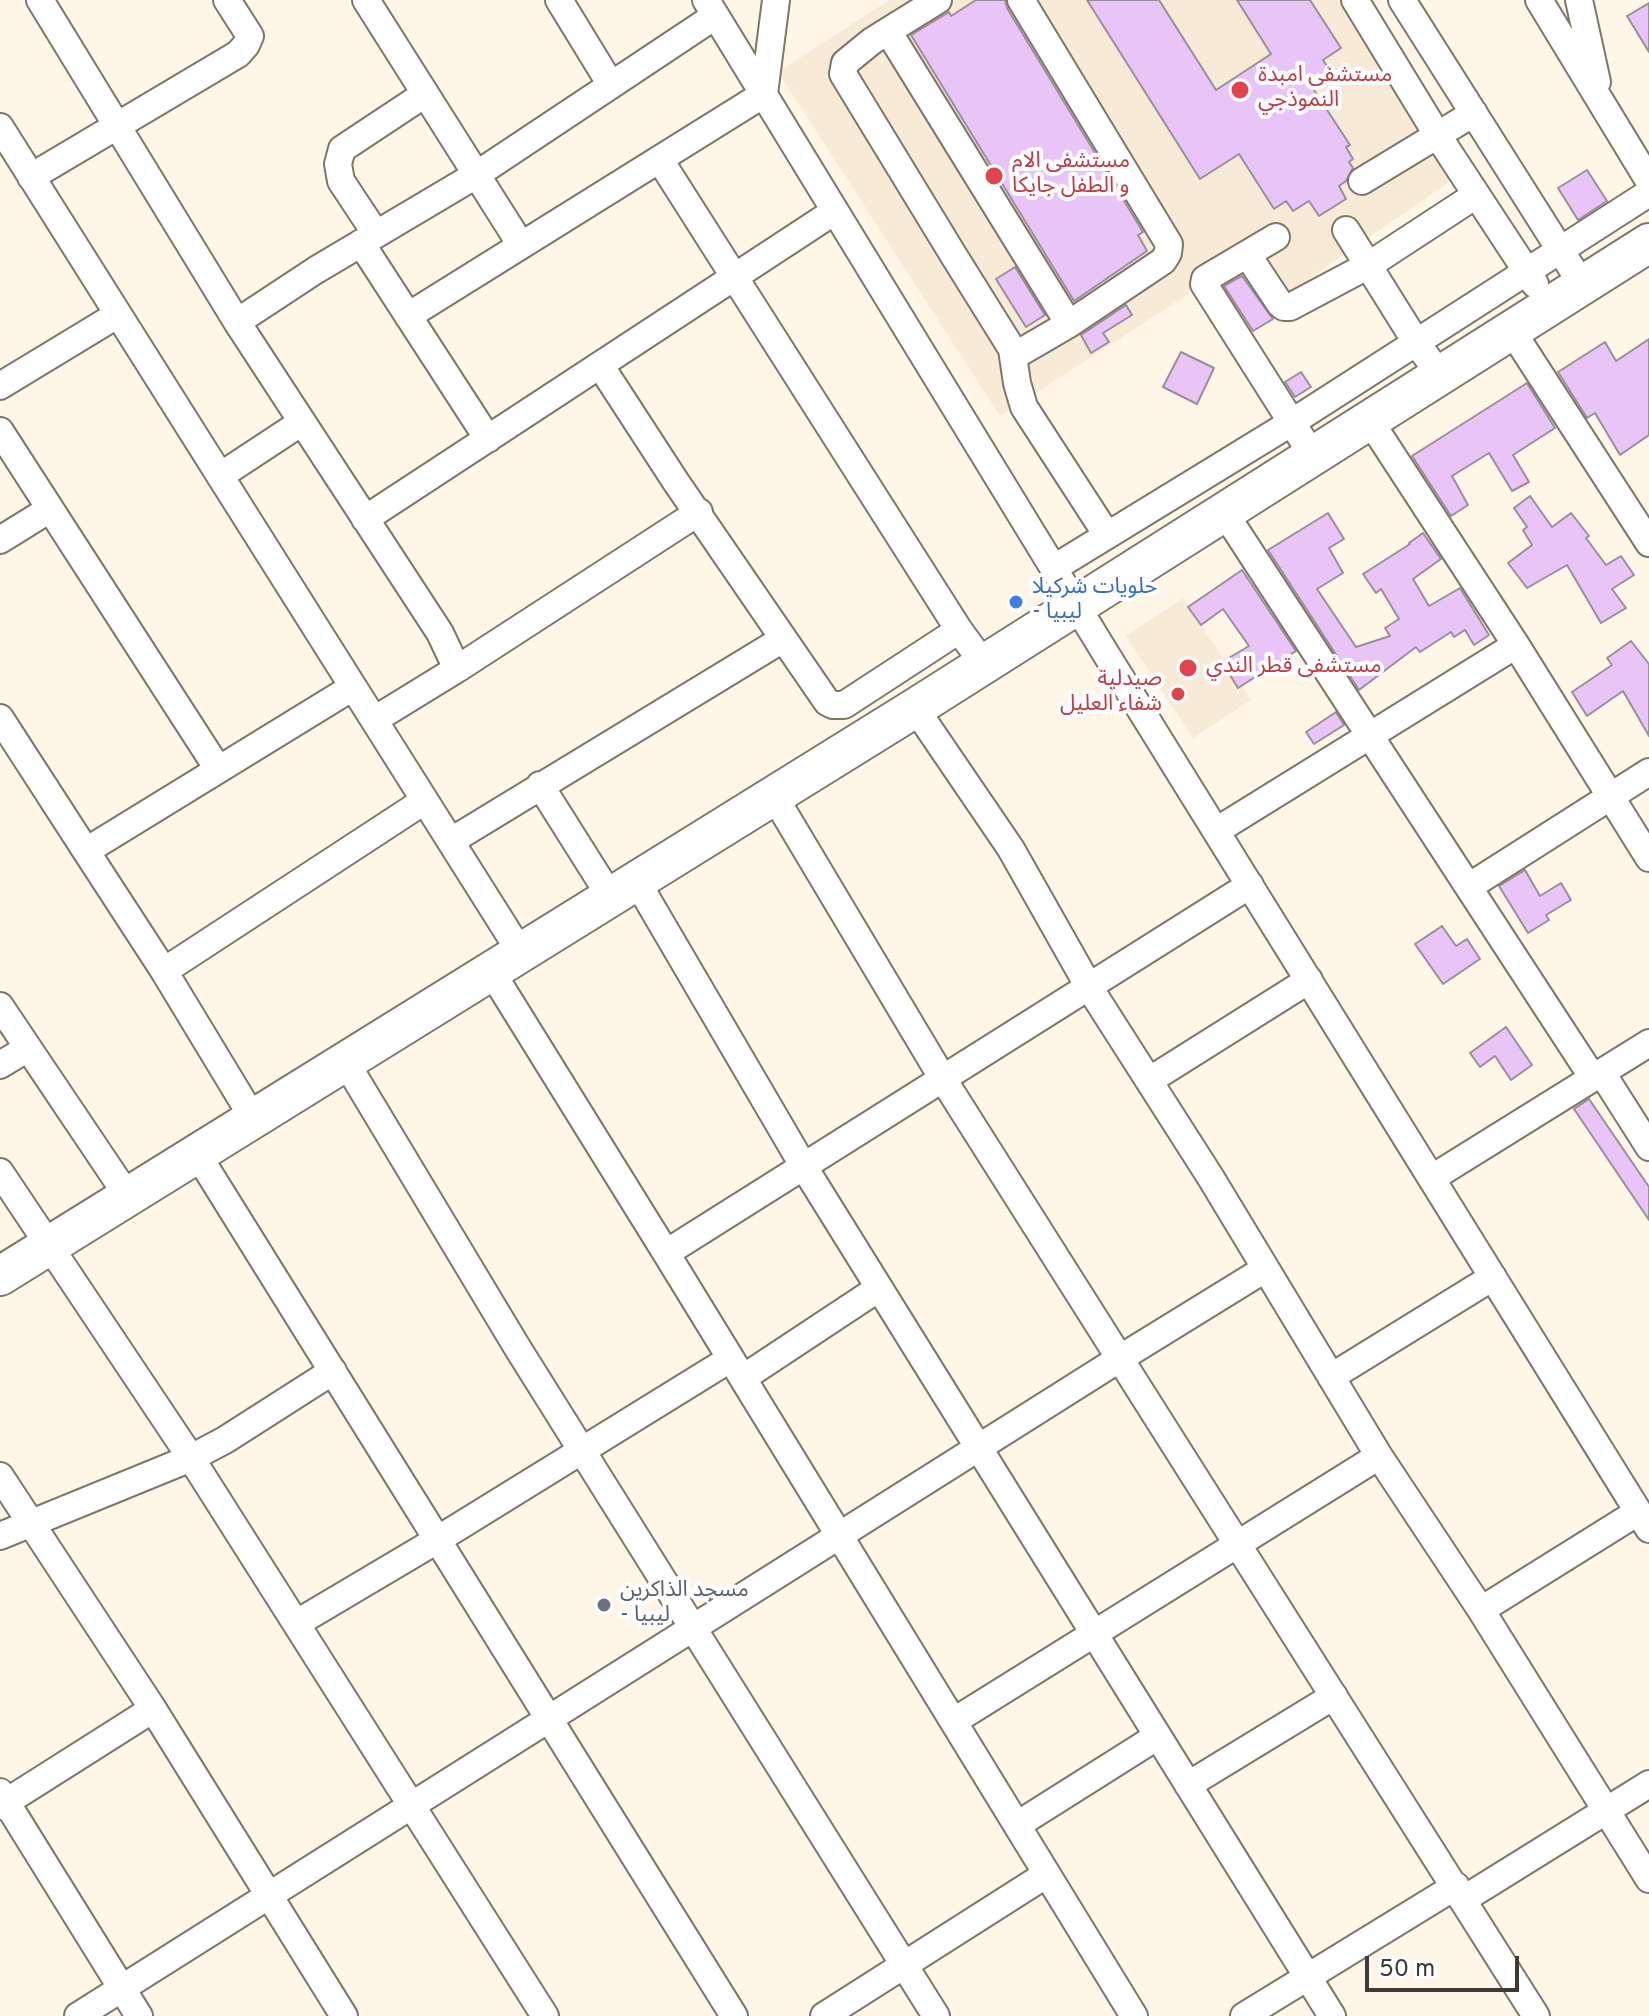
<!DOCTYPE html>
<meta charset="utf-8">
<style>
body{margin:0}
#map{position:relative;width:1649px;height:2016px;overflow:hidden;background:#fff6e8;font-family:Overpass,sans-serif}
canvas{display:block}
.scale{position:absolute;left:1365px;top:1956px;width:154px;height:36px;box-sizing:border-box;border:4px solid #3e3a35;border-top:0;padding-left:10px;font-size:24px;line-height:28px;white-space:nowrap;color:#3e3a35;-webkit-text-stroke:6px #fff;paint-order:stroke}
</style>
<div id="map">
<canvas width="1649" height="2016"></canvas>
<div class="scale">50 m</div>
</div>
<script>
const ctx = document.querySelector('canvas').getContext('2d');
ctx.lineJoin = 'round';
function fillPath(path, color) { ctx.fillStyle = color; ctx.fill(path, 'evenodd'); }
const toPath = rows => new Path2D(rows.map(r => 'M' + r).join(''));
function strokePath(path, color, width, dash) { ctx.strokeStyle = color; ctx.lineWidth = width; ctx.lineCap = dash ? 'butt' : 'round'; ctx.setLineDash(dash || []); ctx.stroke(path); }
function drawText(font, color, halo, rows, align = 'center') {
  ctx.font = font + ' Overpass,"Noto Sans Arabic",sans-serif'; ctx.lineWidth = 8; ctx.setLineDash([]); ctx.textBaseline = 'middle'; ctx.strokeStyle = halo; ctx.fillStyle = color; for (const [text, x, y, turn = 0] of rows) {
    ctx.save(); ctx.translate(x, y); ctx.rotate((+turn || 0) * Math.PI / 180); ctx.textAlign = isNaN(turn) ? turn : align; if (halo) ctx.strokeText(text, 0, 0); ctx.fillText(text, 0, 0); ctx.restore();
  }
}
const built = toPath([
 [889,0,1338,0,1452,180,1242,325,1207,282,1000,416,778,72],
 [1183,598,1251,700,1193,738,1126,636]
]);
const building = toPath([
 [976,0,1005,0,1007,8,1143,232,1138,235,1147,251,1074,301,911,35,949,12,951,16,976,0],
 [1087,0,1159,0,1216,90,1271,54,1237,0,1310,0,1341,48,1323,60,1332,74,1312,87,1350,145,1346,147,1353,159,1349,162,1353,168,1346,181,1339,186,1346,199,1319,216,1309,201,1293,211,1286,201,1274,209,1239,154,1200,179,1087,0],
 [1649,3,1649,52,1627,16,1649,3],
 [1587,170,1607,201,1578,220,1558,188,1587,170],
 [1015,267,1045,315,1026,327,996,279,1015,267],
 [1242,276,1273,319,1253,331,1224,286,1242,276],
 [1126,305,1132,315,1103,333,1109,342,1091,353,1081,335,1126,305],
 [1649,339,1649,435,1620,455,1595,413,1587,418,1558,372,1605,342,1616,361,1649,339],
 [1181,352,1214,368,1197,404,1163,387,1181,352],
 [1301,372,1311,387,1295,397,1285,382,1301,372],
 [1527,383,1555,428,1513,455,1529,482,1512,491,1489,453,1452,476,1468,505,1451,516,1412,456,1527,383],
 [1530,496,1552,527,1571,513,1589,536,1586,538,1606,565,1621,556,1634,575,1612,589,1626,608,1601,623,1567,565,1527,588,1508,563,1532,545,1523,530,1527,527,1514,508,1530,496],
 [1328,513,1344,539,1329,548,1343,573,1317,589,1356,647,1390,636,1385,628,1399,619,1381,589,1376,593,1363,574,1410,544,1409,543,1423,533,1441,559,1413,579,1429,606,1460,588,1489,635,1474,645,1465,630,1454,637,1451,632,1420,652,1416,647,1359,690,1268,550,1328,513],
 [1242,570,1296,651,1238,688,1222,662,1249,646,1223,609,1201,625,1188,607,1242,570],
 [1631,641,1649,664,1649,736,1623,691,1587,716,1572,692,1612,665,1607,658,1631,641],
 [1336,712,1344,725,1314,744,1306,732,1336,712],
 [1525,870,1540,896,1561,883,1571,900,1546,915,1549,920,1528,933,1499,886,1525,870],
 [1442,926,1456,946,1467,939,1480,959,1443,984,1415,944,1442,926],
 [1506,1027,1532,1065,1511,1080,1495,1056,1480,1067,1470,1053,1506,1027],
 [1589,1099,1649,1187,1649,1220,1574,1109,1589,1099]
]);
const minor = toPath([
 [40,0,237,322,440,633,457,669,374,720],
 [366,0,521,245],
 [559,0,611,85],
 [706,0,1106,654,1649,1529],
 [938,0,872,41,845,63,843,74,954,256,1012,349,1016,352,1021,352,1069,324,1163,261,1168,253,1169,244,1021,0],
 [1355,0,1438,136,1535,284],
 [1402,0,1583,286],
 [1539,0,1649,181],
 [1579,0,1597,82],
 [888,31,1069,324],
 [0,127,521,953],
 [660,160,959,630,983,663],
 [31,177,238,54,246,45,250,36,227,0],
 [1362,181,1474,113],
 [1346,230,1416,342,1440,375],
 [376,234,341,181,338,164,342,149,425,94],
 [1276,237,1205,279,1204,284,1313,456],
 [361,243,488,439],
 [1247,254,1280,304,1284,307,1290,307,1369,265,1476,195],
 [408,316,764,94,776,0],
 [237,322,316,270,476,175,715,16],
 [1512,331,1649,543],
 [1012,349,1017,383,1024,407,1107,535],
 [600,365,676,482,827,702,833,705,844,705,959,630],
 [0,386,117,315],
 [1370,421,1516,645,1649,858],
 [0,431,218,769],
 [220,476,302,422],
 [1224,512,1593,1078],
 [365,519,835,211],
 [0,540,50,509],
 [1054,568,1294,421,1649,193],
 [457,669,699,512],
 [915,708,1011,849,1089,987,1211,1178,1379,1456,1481,1610,1649,1879],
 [0,718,86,851,353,687],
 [540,785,610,896],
 [774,796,943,1079,1536,2016],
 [1216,831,1516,645],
 [451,841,783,639],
 [86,851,164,971,253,1118],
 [636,880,804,1167,1332,2016],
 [1470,886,1649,772],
 [164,971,424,801],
 [491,971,666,1253,1134,2016],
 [0,1006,127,1195],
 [345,1061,517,1347,936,2016],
 [0,1065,28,1048],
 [1602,1073,1649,1147],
 [1150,1080,1309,980],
 [196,1152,734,2016],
 [0,1172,191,1458,545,2016],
 [1432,1178,1649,1043],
 [666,1253,1250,885],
 [1331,1377,1493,1277],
 [743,1378,879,1288],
 [0,1476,153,1709,344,2016],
 [0,1536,191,1458,225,1440,333,1371],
 [1481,1610,1638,1512],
 [297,1623,437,1540,730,1359],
 [954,1721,1379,1456],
 [1188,1785,1334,1696],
 [0,1792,139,2016],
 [0,1806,153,1709],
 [1017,1825,1158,1736],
 [1464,1899,1649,1784],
 [78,2016,1119,1359,1265,1269],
 [824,2016,1047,1874],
 [1244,2016,1456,1886]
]);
const highway = toPath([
 [0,1276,915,708,1649,243]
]);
const markers = [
 [1240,90,10,"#e0444e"],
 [994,176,10,"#e0444e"],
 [1016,602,8,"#3f7fe0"],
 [1188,668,10,"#e0444e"],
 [1178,694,8,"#e0444e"],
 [604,1605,8,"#6b7280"]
];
const healthNames = [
 ["مستشفى امبدة",1258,77],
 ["النموذجي",1258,102],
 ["مستشفى الام",1012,163],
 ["و الطفل جايكا",1012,188],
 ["مستشفى قطر الندي",1206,668],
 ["صيدلية",1162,681,"right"],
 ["شفاء العليل",1162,706,"right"]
];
const shopNames = [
 ["حلويات شركيلا",1032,589],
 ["- ليبيا",1032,614]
];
const worshipNames = [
 ["مسجد الذاكرين",620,1592],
 ["- ليبيا",620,1617]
];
fillPath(built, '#f7ead6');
fillPath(building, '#e9c5f7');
strokePath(building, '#988f9b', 2);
strokePath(minor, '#7e7669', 30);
strokePath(highway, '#7e7669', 42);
strokePath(minor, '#fff', 26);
strokePath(highway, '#fff', 38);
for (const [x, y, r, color] of markers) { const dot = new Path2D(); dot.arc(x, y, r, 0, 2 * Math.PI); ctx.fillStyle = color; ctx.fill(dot); strokePath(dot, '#fff', 3); }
drawText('22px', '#be3a42', '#fff', healthNames, 'left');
drawText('22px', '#366cbe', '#fff', shopNames, 'left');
drawText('22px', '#5b616d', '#fff', worshipNames, 'left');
</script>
